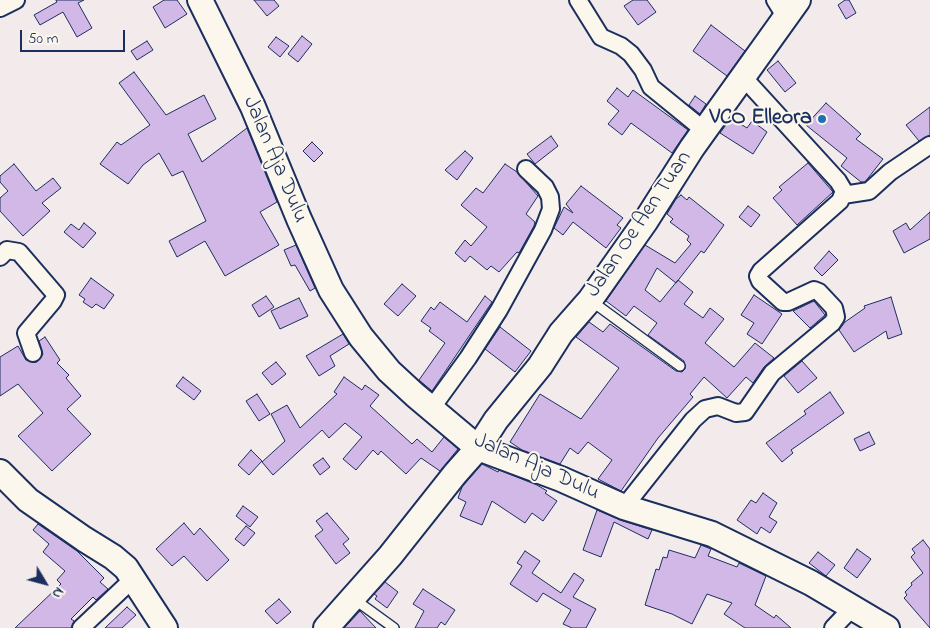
<!DOCTYPE html>
<style>
body{margin:0}
#map{position:relative;width:930px;height:628px;overflow:hidden;background:#f3eaeb;font-family:"Indie Flower",sans-serif}
canvas{display:block}
.north{position:absolute;left:20px;top:558px;width:50px;height:50px;-webkit-text-stroke:4px #fbf7ec;paint-order:stroke;rotate:127deg;font-size:14px;font-weight:700;line-height:20px;text-align:center;color:#1b2f5e}
.north::after{content:'';display:block;margin:auto;width:18px;height:22px;background:#1b2f5e;clip-path:polygon(50% 0,100% 100%,50% 72%,0 100%)}
.scale{position:absolute;left:20px;top:30px;width:105px;height:22px;box-sizing:border-box;border:2px solid #1b2f5e;border-top:0;padding-left:6px;font-size:15px;line-height:18px;white-space:nowrap;color:#1b2f5e;-webkit-text-stroke:4px #fbf7ec;paint-order:stroke}
</style>
<div id="map">
<canvas width="930" height="628"></canvas>
<div class="north">N</div>
<div class="scale">50 m</div>
</div>
<script>
const ctx = document.querySelector('canvas').getContext('2d');
ctx.lineJoin = 'round';
function fillPath(path, color) { ctx.fillStyle = color; ctx.fill(path, 'evenodd'); }
const toPath = rows => new Path2D(rows.map(r => 'M' + r).join(''));
function strokePath(path, color, width, dash) { ctx.strokeStyle = color; ctx.lineWidth = width; ctx.lineCap = dash ? 'butt' : 'round'; ctx.setLineDash(dash || []); ctx.stroke(path); }
function drawText(font, color, halo, rows, align = 'center') {
  ctx.font = font + ' "Indie Flower",sans-serif'; ctx.lineWidth = 4; ctx.setLineDash([]); ctx.textBaseline = 'middle'; ctx.strokeStyle = halo; ctx.fillStyle = color; for (const [text, x, y, turn = 0] of rows) {
    ctx.save(); ctx.translate(x, y); ctx.rotate((+turn || 0) * Math.PI / 180); ctx.textAlign = isNaN(turn) ? turn : align; if (halo) ctx.strokeText(text, 0, 0); ctx.fillText(text, 0, 0); ctx.restore();
  }
}
const building = toPath([
 [56,0,84,0,78,3,92,28,77,37,63,12,40,25,34,15,57,2,56,0],
 [164,0,177,0,187,14,165,28,153,7,164,0],
 [254,0,274,0,279,6,267,16,254,0],
 [633,0,647,0,656,12,638,25,624,6,633,0],
 [845,0,849,0,856,13,846,19,838,5,845,0],
 [711,25,745,51,727,76,693,51,711,25],
 [302,36,312,44,298,62,288,54,302,36],
 [276,37,289,46,280,57,268,47,276,37],
 [147,41,153,50,137,60,131,51,147,41],
 [778,61,796,83,785,92,767,70,778,61],
 [134,72,166,115,204,95,216,119,188,134,202,162,247,128,277,202,260,212,279,245,225,276,205,241,177,257,169,241,206,221,183,171,172,176,159,153,143,165,128,184,100,164,117,142,121,145,150,125,119,83,134,72],
 [617,88,628,97,633,90,688,130,672,153,631,123,622,135,608,124,619,111,607,101,617,88],
 [695,96,706,104,700,114,689,105,695,96],
 [826,103,861,134,856,139,883,159,865,182,861,182,841,166,847,158,806,125,826,103],
 [930,107,930,135,919,141,906,125,930,107],
 [731,118,747,128,752,121,767,132,753,154,720,133,731,118],
 [551,136,558,146,535,164,527,154,551,136],
 [312,142,323,153,314,162,303,151,312,142],
 [465,151,473,158,457,180,445,170,465,151],
 [808,163,833,192,797,225,773,198,782,190,779,187,808,163],
 [14,164,36,191,53,178,61,188,42,203,50,211,23,236,0,211,0,198,8,191,0,182,0,176,14,164],
 [505,164,517,172,538,196,526,214,535,222,534,226,519,253,517,252,499,272,491,266,487,270,470,256,465,262,455,253,465,240,471,246,487,227,461,205,476,188,483,193,505,164],
 [581,186,623,218,617,225,621,228,606,248,573,222,563,235,554,228,564,207,573,213,566,204,581,186],
 [681,195,687,200,689,197,724,225,704,253,701,251,676,283,657,268,645,290,660,302,678,280,693,292,684,304,703,318,710,308,724,319,705,343,734,367,755,343,774,358,764,367,753,383,746,377,727,398,704,377,690,394,693,397,658,438,621,491,598,479,612,460,588,442,578,454,570,448,560,464,522,450,510,442,540,394,581,419,619,368,576,337,589,322,603,332,610,324,676,371,682,372,685,369,684,361,648,335,657,323,634,306,626,316,606,301,645,245,675,263,691,244,687,240,689,236,670,222,673,219,667,214,676,199,681,195],
 [748,206,760,215,751,227,739,217,748,206],
 [930,212,930,239,904,253,893,231,906,223,910,230,930,212],
 [84,223,96,233,83,248,64,232,71,224,79,230,84,223],
 [296,245,315,288,310,291,295,265,291,266,284,250,296,245],
 [829,251,838,260,822,276,814,268,829,251],
 [91,278,114,295,104,309,96,304,92,308,83,302,85,299,79,295,91,278],
 [402,284,416,296,398,316,384,304,402,284],
 [754,295,782,314,762,344,747,334,754,323,741,315,754,295],
 [266,296,274,307,259,317,252,305,266,296],
 [485,296,492,302,490,305,432,391,419,380,445,343,429,331,431,328,421,321,431,307,434,310,440,302,467,322,485,296],
 [891,297,902,334,888,339,886,331,854,352,839,330,845,322,865,308,864,306,891,297],
 [299,298,308,316,280,329,271,311,299,298],
 [814,301,825,315,810,328,793,311,814,301],
 [500,327,531,351,515,372,485,349,500,327],
 [343,334,349,344,330,356,335,366,319,376,306,356,343,334],
 [45,337,60,360,57,363,69,375,66,378,81,396,67,409,91,434,52,471,18,436,43,413,18,384,0,396,0,357,18,346,26,360,37,362,43,354,39,341,45,337],
 [802,361,817,378,798,393,784,376,802,361],
 [276,362,286,374,272,385,262,373,276,362],
 [183,377,201,391,194,400,176,386,183,377],
 [344,377,362,390,365,385,379,395,370,406,412,444,417,439,432,452,444,437,458,449,440,471,421,458,406,474,381,451,378,455,373,450,356,470,343,459,362,437,345,423,329,438,322,430,273,475,262,462,285,441,271,414,287,405,300,428,337,394,334,392,344,377],
 [830,392,844,413,791,450,793,453,782,462,766,443,806,414,804,411,830,392],
 [257,394,270,414,259,421,246,401,257,394],
 [869,432,875,444,860,451,854,439,869,432],
 [251,450,262,461,249,475,238,465,251,450],
 [323,458,330,467,320,475,313,465,323,458],
 [482,464,498,472,499,470,537,485,547,491,545,493,557,501,543,521,532,513,525,523,492,501,482,525,460,516,466,502,458,498,462,487,482,464],
 [763,493,777,503,769,517,777,522,770,533,761,527,757,534,737,520,751,500,756,503,763,493],
 [243,506,258,517,250,527,236,516,243,506],
 [597,510,620,520,652,530,648,539,614,522,601,557,583,550,597,510],
 [327,513,349,539,343,544,350,553,336,564,315,536,323,530,316,521,327,513],
 [184,523,194,535,200,528,229,560,207,581,184,556,172,566,156,549,184,523],
 [38,524,77,551,104,578,100,582,108,589,96,600,93,597,71,619,74,621,71,628,15,628,61,584,57,580,65,571,43,552,49,544,33,530,38,524],
 [246,526,255,533,244,546,235,539,246,526],
 [923,540,930,549,930,628,904,598,907,595,905,592,912,585,911,583,923,573,911,557,915,553,912,549,923,540],
 [701,545,711,549,708,556,737,567,739,563,766,576,755,605,774,618,776,615,791,628,745,628,724,614,732,603,707,594,692,624,672,614,645,605,656,569,659,570,663,557,667,558,669,550,695,558,701,545],
 [857,549,871,559,857,578,844,568,857,549],
 [525,551,540,561,532,573,561,593,574,573,584,580,573,597,596,609,586,628,572,628,563,624,571,610,543,593,537,602,510,584,522,566,517,563,525,551],
 [818,552,835,565,826,576,809,563,818,552],
 [385,582,398,592,387,608,375,599,377,596,374,594,385,582],
 [423,589,455,610,445,625,441,622,437,628,415,628,424,611,413,604,423,589],
 [279,599,291,612,277,624,265,611,279,599],
 [127,607,136,615,122,628,105,628,127,607],
 [360,611,376,628,344,628,360,611]
]);
const lane = toPath([
 [590,300,680,366],
 [354,599,394,628]
]);
const street = toPath([
 [578,0,601,37,621,46,631,54,643,70,651,87,705,131],
 [775,0,785,16],
 [0,8,16,0],
 [843,195,869,191,890,172,930,145],
 [0,257,7,250,19,252,56,295,53,301,26,333,33,353],
 [431,409,468,358,499,310,543,230,551,209,550,197,545,187,526,169],
 [624,507,693,420,705,409,718,406,736,413,745,412,772,373,832,323,836,317,834,308,819,292,814,290,788,302,783,302,760,281,758,276,761,271,840,201,844,191,838,181,744,78],
 [81,628,134,578],
 [833,628,854,606]
]);
const secondary = toPath([
 [200,0,253,107,299,219,331,290,361,337,389,371,415,395,478,448,561,479,624,507,712,534,811,583,887,628],
 [0,472,28,500,84,539,113,557,126,568,165,628],
 [326,628,390,556,455,474,478,448,496,420,540,366,561,333,590,300,645,222,692,148,798,0]
]);
const markers = [
 [822,119,5,"#1f6fb2"]
];
const poiNames = [
 ["VCO Elleora",812,119]
];
const streetNames = [
 ["Jalan Aja Dulu",274,160,67],
 ["Jalan Oe Aen Tuan",640,225,-56],
 ["Jalan Aja Dulu",536,468,24]
];
fillPath(building, '#d2b8e7');
strokePath(building, '#1b2f5e', 1);
strokePath(lane, '#1b2f5e', 12);
strokePath(street, '#1b2f5e', 20);
strokePath(secondary, '#1b2f5e', 28);
strokePath(lane, '#fbf7ec', 9);
strokePath(street, '#fbf7ec', 16);
strokePath(secondary, '#fbf7ec', 24);
for (const [x, y, r, color] of markers) { const dot = new Path2D(); dot.arc(x, y, r, 0, 2 * Math.PI); ctx.fillStyle = color; ctx.fill(dot); strokePath(dot, '#fbf7ec', 2); }
drawText('bold 22px', '#1b2f5e', '#fbf7ec', poiNames, 'right');
drawText('22px', '#1b2f5e', '#fbf7ec', streetNames);
</script>
